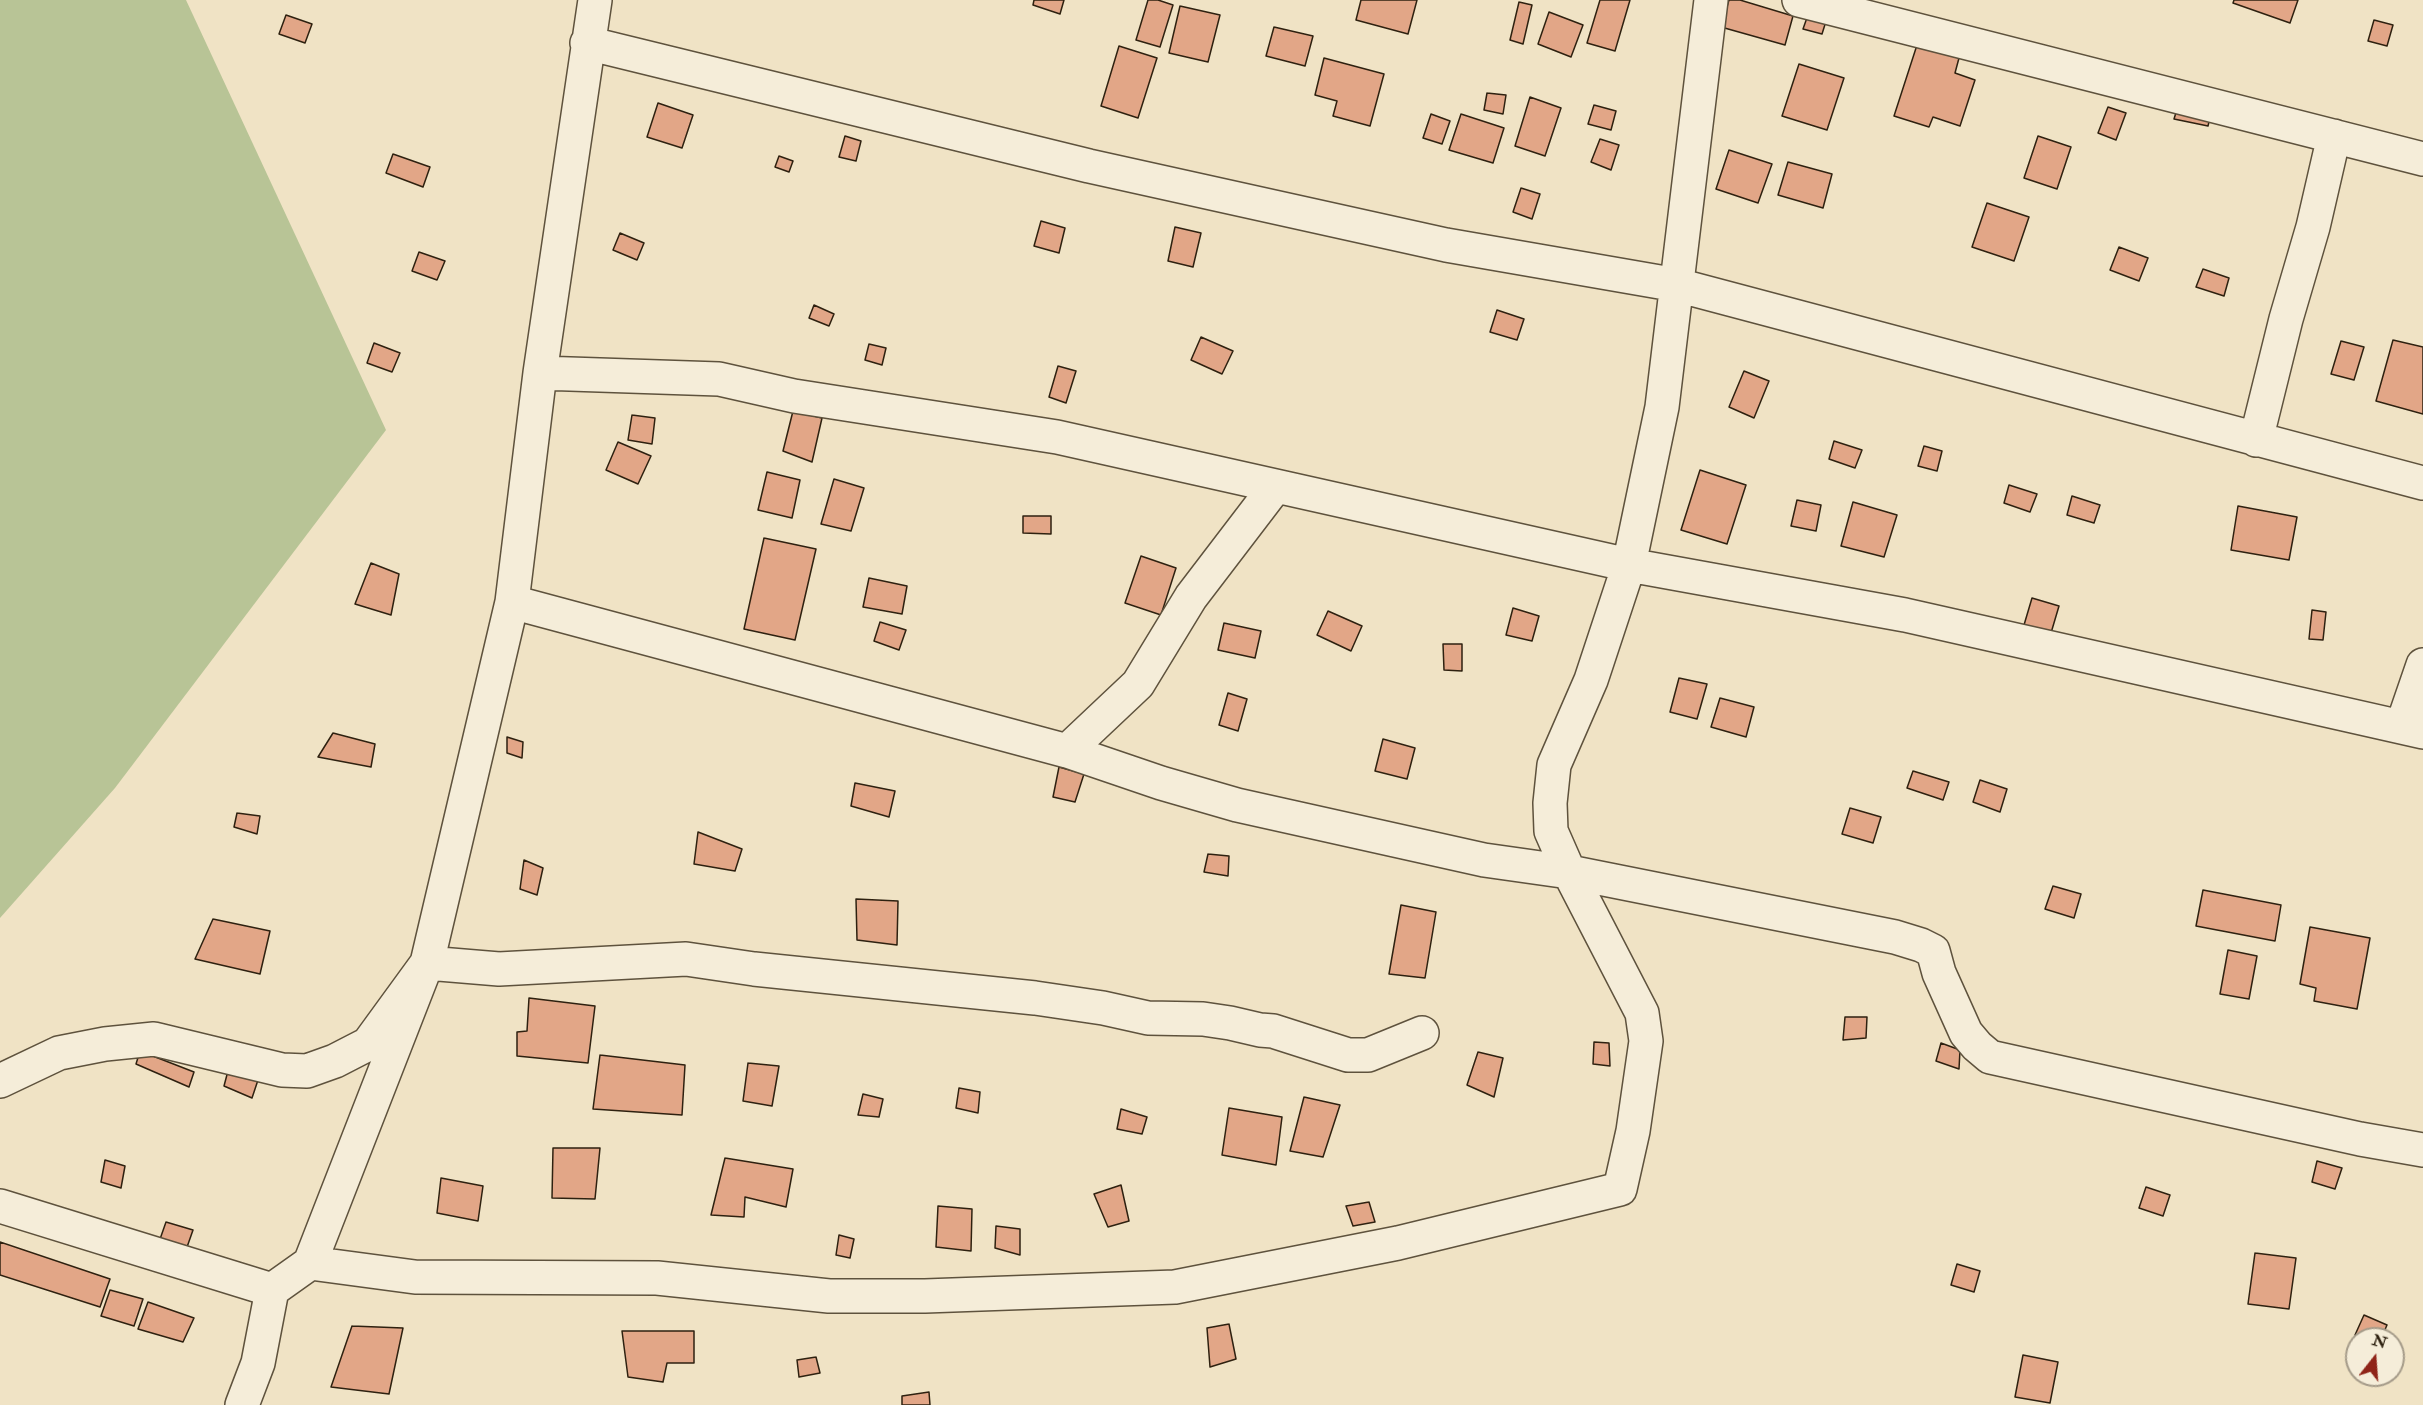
<!DOCTYPE html>
<style>
body{margin:0}
#map{position:relative;width:2423px;height:1405px;overflow:hidden;background:#f0e3c5;font-family:"IM FELL Double Pica",serif}
canvas{display:block}
.north{position:absolute;left:2345px;top:1327px;width:60px;height:60px;box-sizing:border-box;background:#f5edd9;border:2px solid #a59b89;border-radius:50%;rotate:17deg;font-size:16px;font-weight:700;line-height:24px;text-align:center;color:#2e2110}
.north::after{content:'';display:block;margin:auto;width:21px;height:27px;background:#8f2418;clip-path:polygon(50% 0,100% 100%,50% 72%,0 100%)}
</style>
<div id="map">
<canvas width="2423" height="1405"></canvas>
<div class="north">N</div>
</div>
<script>
const ctx = document.querySelector('canvas').getContext('2d');
ctx.lineJoin = 'round';
function fillPath(path, color) { ctx.fillStyle = color; ctx.fill(path, 'evenodd'); }
const toPath = rows => new Path2D(rows.map(r => 'M' + r).join(''));
function strokePath(path, color, width, dash) { ctx.strokeStyle = color; ctx.lineWidth = width; ctx.lineCap = dash ? 'butt' : 'round'; ctx.setLineDash(dash || []); ctx.stroke(path); }
const green = toPath([
 [0,0,186,0,386,430,115,788,0,918]
]);
const building = toPath([
 [1034,0,1064,0,1060,14,1033,5,1034,0],
 [1148,0,1158,0,1173,5,1160,47,1136,40,1148,0],
 [1361,0,1417,0,1408,34,1356,20,1361,0],
 [1600,0,1630,0,1615,51,1587,43,1600,0],
 [1729,0,1740,0,1793,16,1785,45,1721,27,1729,0],
 [2234,0,2298,0,2290,23,2233,3,2234,0],
 [1519,2,1532,5,1523,44,1510,40,1519,2],
 [1180,6,1220,15,1208,62,1169,53,1180,6],
 [1549,12,1583,25,1571,57,1538,44,1549,12],
 [1809,12,1827,18,1822,34,1803,29,1809,12],
 [286,15,312,24,305,43,279,34,286,15],
 [2374,20,2393,25,2387,46,2368,41,2374,20],
 [1274,27,1313,36,1305,66,1266,56,1274,27],
 [1917,45,1959,58,1955,73,1975,80,1960,126,1933,117,1929,127,1894,116,1917,45],
 [1119,46,1157,58,1138,118,1101,106,1119,46],
 [1324,58,1384,74,1370,126,1333,116,1337,101,1315,95,1324,58],
 [1799,64,1844,78,1827,130,1782,116,1799,64],
 [1487,93,1506,95,1503,114,1484,110,1487,93],
 [1530,97,1561,108,1545,156,1515,146,1530,97],
 [658,103,693,115,682,148,647,137,658,103],
 [1594,105,1616,111,1611,130,1588,124,1594,105],
 [2178,106,2211,113,2208,126,2174,119,2178,106],
 [2108,107,2126,113,2116,140,2098,133,2108,107],
 [1431,114,1450,121,1442,144,1423,138,1431,114],
 [1461,114,1504,128,1493,163,1449,150,1461,114],
 [845,136,861,141,856,161,839,157,845,136],
 [2038,136,2071,147,2057,189,2024,178,2038,136],
 [1600,139,1619,145,1611,170,1591,162,1600,139],
 [1729,150,1772,164,1758,203,1716,189,1729,150],
 [393,154,430,167,423,187,386,173,393,154],
 [779,156,793,161,789,172,775,167,779,156],
 [1788,162,1832,174,1823,208,1778,195,1788,162],
 [1521,188,1540,194,1532,219,1513,212,1521,188],
 [1987,203,2029,217,2014,261,1972,247,1987,203],
 [1041,221,1065,228,1059,253,1034,246,1041,221],
 [1175,227,1201,233,1193,267,1168,261,1175,227],
 [620,233,644,243,637,260,613,250,620,233],
 [2119,247,2148,258,2139,281,2110,270,2119,247],
 [419,252,445,261,437,280,412,271,419,252],
 [2203,269,2229,278,2224,296,2196,287,2203,269],
 [814,305,834,314,829,326,809,318,814,305],
 [1497,310,1524,319,1517,340,1490,332,1497,310],
 [1201,337,1233,351,1222,374,1191,360,1201,337],
 [2393,340,2423,347,2423,414,2376,401,2393,340],
 [2341,341,2364,347,2354,380,2331,374,2341,341],
 [374,343,400,353,392,372,367,363,374,343],
 [869,344,886,348,882,365,865,360,869,344],
 [1058,366,1076,371,1066,403,1049,397,1058,366],
 [1744,371,1769,381,1754,418,1729,407,1744,371],
 [793,411,822,418,812,462,783,451,793,411],
 [632,415,655,418,652,444,628,440,632,415],
 [1834,441,1862,450,1855,468,1829,459,1834,441],
 [618,442,651,456,638,484,606,470,618,442],
 [1924,446,1942,451,1937,471,1918,466,1924,446],
 [1700,470,1746,485,1727,544,1681,530,1700,470],
 [767,472,800,480,792,518,758,510,767,472],
 [834,479,864,488,851,531,821,524,834,479],
 [2009,485,2037,494,2030,512,2004,503,2009,485],
 [2072,496,2100,505,2094,523,2067,515,2072,496],
 [1797,500,1821,505,1816,531,1791,526,1797,500],
 [1853,502,1897,515,1884,557,1841,546,1853,502],
 [2238,506,2297,517,2289,560,2231,550,2238,506],
 [1023,516,1051,516,1051,534,1023,533,1023,516],
 [764,538,816,549,795,640,744,629,764,538],
 [1141,556,1176,568,1161,615,1125,603,1141,556],
 [371,563,399,574,391,615,355,604,371,563],
 [869,578,907,586,902,614,863,607,869,578],
 [2032,598,2059,606,2051,633,2024,625,2032,598],
 [1513,608,1539,616,1532,641,1506,635,1513,608],
 [2312,610,2326,612,2323,640,2309,639,2312,610],
 [1328,611,1362,626,1351,651,1317,635,1328,611],
 [880,622,906,630,899,650,874,641,880,622],
 [1224,623,1261,631,1255,658,1218,650,1224,623],
 [1443,644,1462,644,1462,671,1444,670,1443,644],
 [1679,678,1707,684,1697,719,1670,712,1679,678],
 [1228,693,1247,699,1238,731,1219,725,1228,693],
 [1720,698,1754,707,1746,737,1711,727,1720,698],
 [333,733,375,744,371,767,318,757,333,733],
 [507,737,523,742,522,758,507,753,507,737],
 [1383,739,1415,748,1407,779,1375,771,1383,739],
 [1059,767,1084,774,1075,802,1053,797,1059,767],
 [1913,771,1949,782,1943,800,1907,788,1913,771],
 [1980,780,2007,789,2000,812,1973,802,1980,780],
 [855,783,895,791,889,817,851,806,855,783],
 [1850,808,1881,817,1873,843,1842,834,1850,808],
 [237,813,260,816,257,834,234,827,237,813],
 [698,832,742,849,735,871,694,864,698,832],
 [1208,854,1229,856,1228,876,1204,872,1208,854],
 [524,860,543,868,537,895,520,889,524,860],
 [2053,886,2081,894,2074,918,2045,909,2053,886],
 [2203,890,2281,905,2275,941,2196,926,2203,890],
 [856,899,898,901,897,945,857,940,856,899],
 [1401,905,1436,912,1425,978,1389,974,1401,905],
 [213,919,270,931,260,974,195,959,213,919],
 [2310,927,2370,938,2357,1009,2314,1001,2316,988,2300,984,2310,927],
 [2228,950,2257,956,2249,999,2220,994,2228,950],
 [529,998,595,1006,588,1063,517,1056,517,1032,527,1031,529,998],
 [1845,1017,1867,1017,1866,1038,1843,1040,1845,1017],
 [1594,1042,1609,1043,1610,1066,1593,1064,1594,1042],
 [1941,1043,1960,1050,1959,1069,1936,1061,1941,1043],
 [140,1051,194,1072,189,1087,136,1064,140,1051],
 [1478,1052,1503,1058,1494,1097,1467,1085,1478,1052],
 [600,1055,685,1065,682,1115,593,1109,600,1055],
 [748,1063,779,1066,772,1106,743,1101,748,1063],
 [229,1067,259,1077,252,1098,224,1086,229,1067],
 [959,1088,980,1092,978,1113,956,1108,959,1088],
 [863,1094,883,1099,879,1117,858,1115,863,1094],
 [1304,1097,1340,1105,1323,1157,1290,1151,1304,1097],
 [1229,1108,1282,1117,1276,1165,1222,1155,1229,1108],
 [1121,1109,1147,1117,1142,1134,1117,1129,1121,1109],
 [553,1148,600,1148,595,1199,552,1198,553,1148],
 [725,1158,793,1169,786,1207,745,1197,744,1217,711,1215,725,1158],
 [105,1160,125,1166,121,1188,101,1182,105,1160],
 [2317,1161,2342,1168,2335,1189,2312,1182,2317,1161],
 [441,1178,483,1186,478,1221,437,1213,441,1178],
 [1121,1185,1129,1221,1108,1227,1094,1194,1121,1185],
 [2146,1187,2170,1195,2163,1216,2139,1208,2146,1187],
 [1369,1202,1375,1222,1353,1226,1346,1206,1369,1202],
 [938,1206,972,1209,971,1251,936,1247,938,1206],
 [166,1222,193,1230,186,1250,159,1242,166,1222],
 [996,1226,1020,1229,1020,1255,995,1248,996,1226],
 [839,1235,854,1239,850,1258,836,1255,839,1235],
 [0,1242,110,1279,100,1307,0,1275,0,1242],
 [2255,1253,2296,1258,2289,1309,2248,1304,2255,1253],
 [1957,1264,1980,1271,1974,1292,1951,1285,1957,1264],
 [110,1290,143,1299,134,1326,101,1316,110,1290],
 [148,1302,194,1318,183,1342,138,1329,148,1302],
 [2364,1315,2387,1325,2381,1339,2365,1339,2355,1335,2364,1315],
 [1229,1324,1236,1359,1210,1367,1207,1328,1229,1324],
 [352,1326,403,1328,389,1394,331,1387,352,1326],
 [622,1331,694,1331,694,1363,667,1363,663,1382,628,1377,622,1331],
 [2023,1355,2058,1362,2050,1403,2015,1397,2023,1355],
 [816,1357,820,1373,799,1377,797,1360,816,1357],
 [929,1392,930,1405,902,1405,902,1396,929,1392]
]);
const street = toPath([
 [1799,0,2423,159],
 [587,43,1089,166,1446,245,1677,285,2423,483],
 [540,373,719,379,794,396,1057,437,1629,565,1905,615,2423,732],
 [2256,440,2286,319,2313,227,2334,136],
 [512,602,1067,751,1161,783,1237,805,1484,860,1569,872,1895,937,1921,945,1933,951,1939,973,1966,1033,1977,1046,1990,1057,2360,1139,2423,1150],
 [2402,726,2423,665],
 [1067,751,1138,684,1191,597,1275,487],
 [0,1081,59,1053,105,1044,154,1039,282,1070,307,1071,335,1061,368,1044,427,963,499,969,686,959,754,969,1035,998,1103,1008,1148,1018,1203,1019,1230,1023,1260,1030,1273,1031,1348,1055,1368,1055,1422,1033],
 [0,1206,272,1290],
 [310,1263,415,1277,657,1278,829,1296,925,1296,1175,1287,1398,1243,1620,1189,1633,1131,1646,1041,1642,1013,1569,872,1551,831,1550,803,1554,765,1591,680,1629,565,1662,407,1711,0],
 [242,1405,258,1363,272,1290,310,1263,427,963,512,602,540,373,595,0]
]);
fillPath(green, '#b8c496');
fillPath(building, '#e2a687');
strokePath(building, '#2e2110', 1.5);
strokePath(street, '#5e523d', 36);
strokePath(street, '#f5edd9', 33);
</script>
